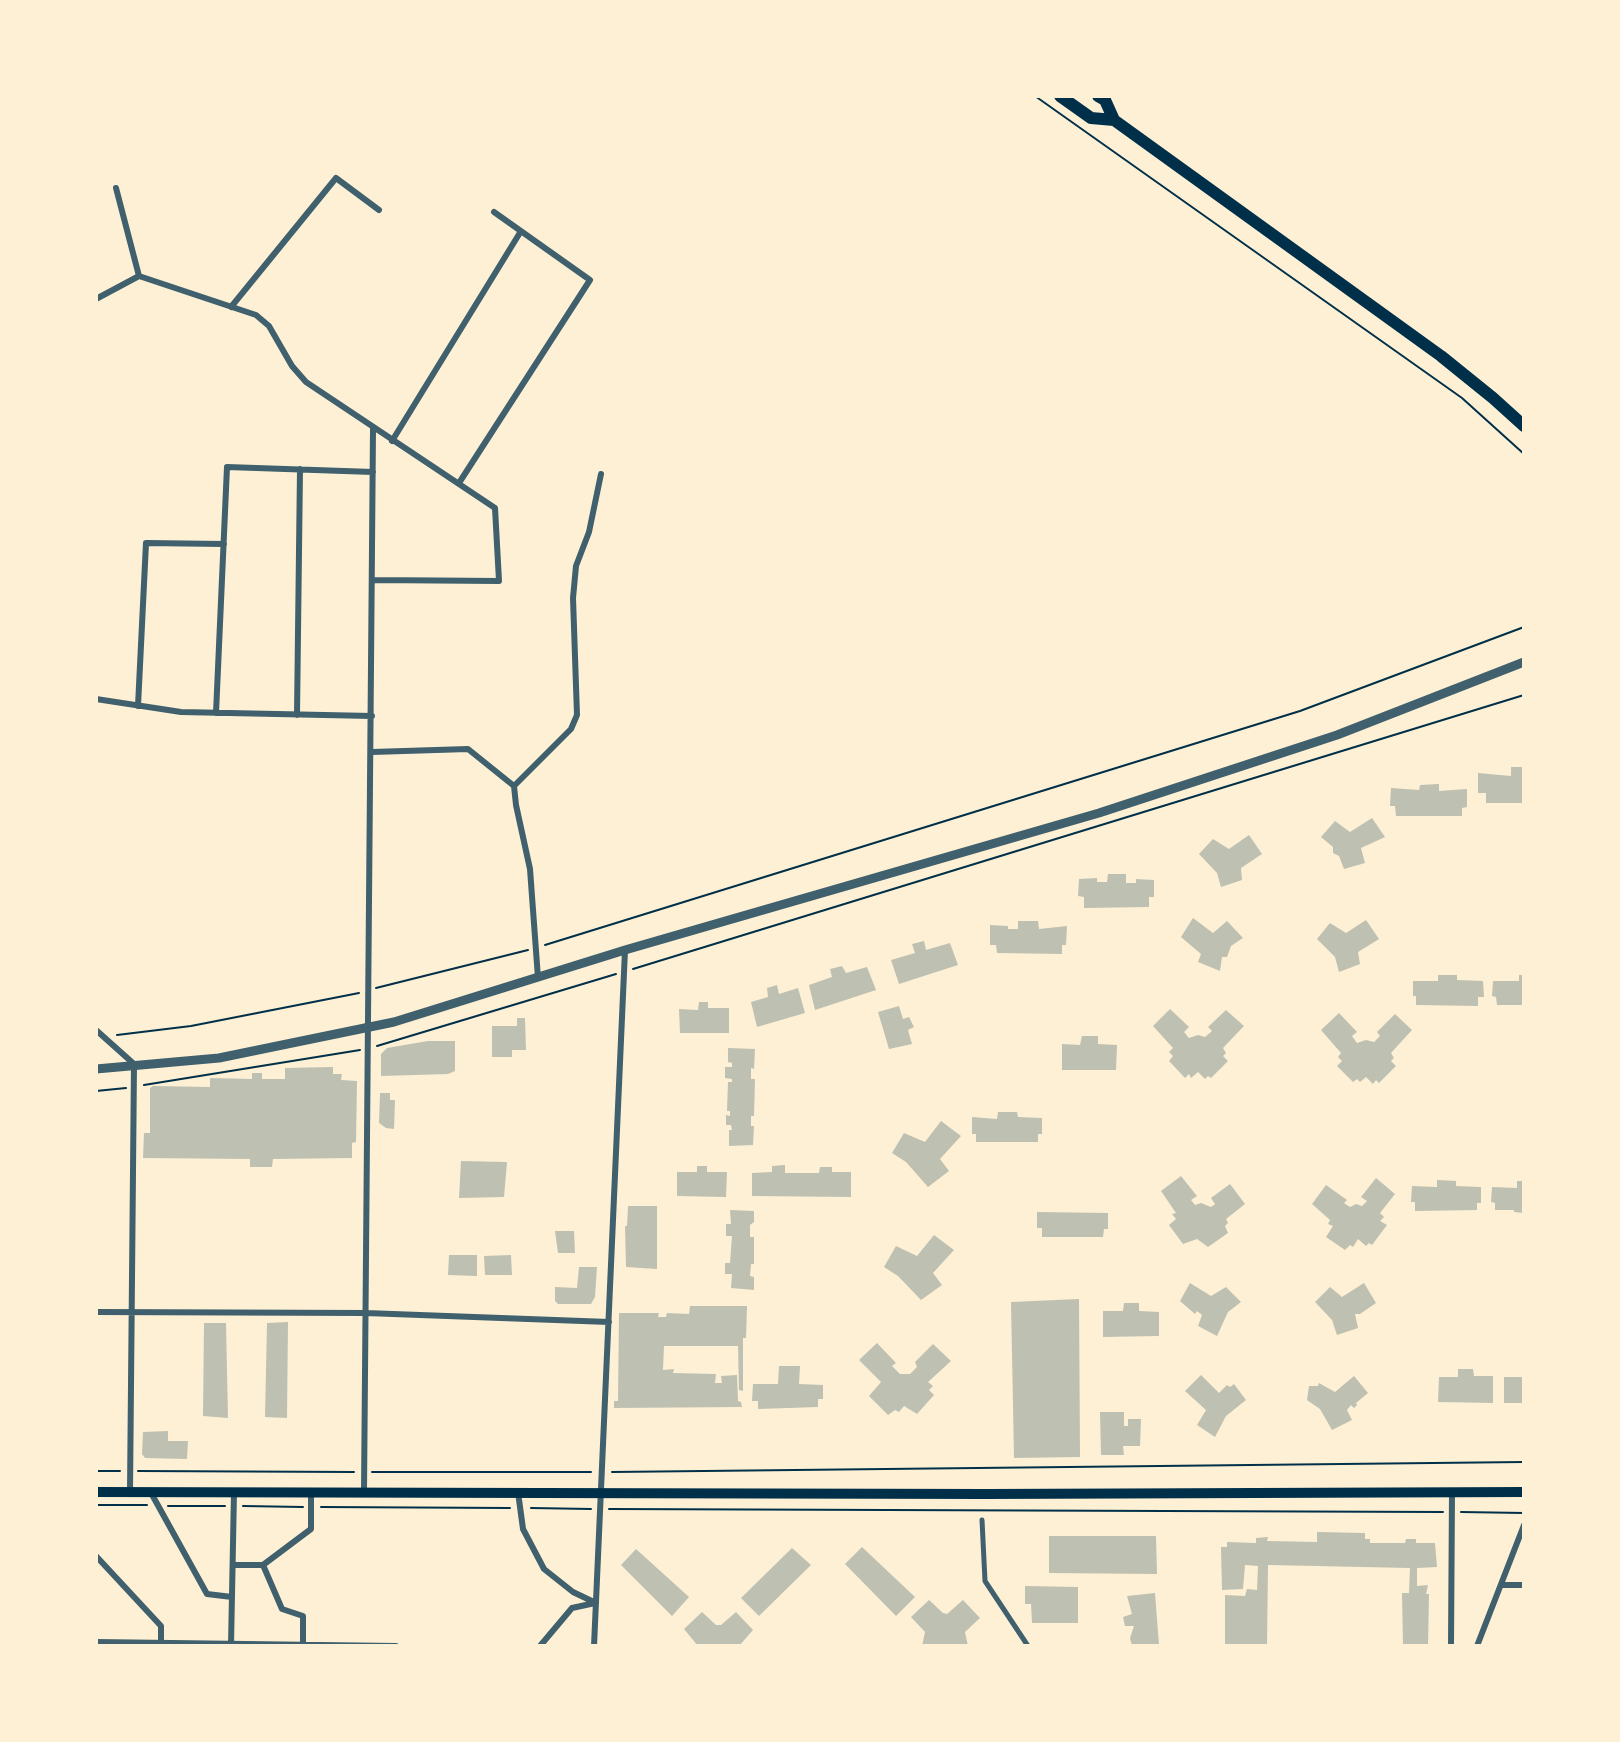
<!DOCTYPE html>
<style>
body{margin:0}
#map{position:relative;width:1620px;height:1742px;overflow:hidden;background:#fdf0d5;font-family:"Exo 2",sans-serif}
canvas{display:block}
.frame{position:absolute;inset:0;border:98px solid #fdf0d5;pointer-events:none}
</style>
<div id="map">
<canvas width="1620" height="1742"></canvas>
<div class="frame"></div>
</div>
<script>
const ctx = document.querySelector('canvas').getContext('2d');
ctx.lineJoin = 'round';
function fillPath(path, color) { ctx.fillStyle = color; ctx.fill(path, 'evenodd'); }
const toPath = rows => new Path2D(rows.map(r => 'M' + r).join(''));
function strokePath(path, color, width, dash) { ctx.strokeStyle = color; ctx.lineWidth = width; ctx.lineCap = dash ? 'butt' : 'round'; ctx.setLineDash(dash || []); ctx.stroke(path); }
const building = toPath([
 [1511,767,1524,767,1524,803,1486,803,1486,793,1478,793,1478,773,1511,776],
 [1439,784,1439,791,1467,789,1467,807,1462,808,1462,816,1396,816,1395,806,1390,806,1391,788,1419,790,1420,785],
 [1372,818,1385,837,1361,848,1365,863,1344,869,1339,856,1333,853,1333,847,1321,837,1335,821,1350,832],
 [1249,835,1262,854,1241,868,1242,880,1221,887,1217,873,1199,854,1213,839,1229,849],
 [1108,874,1126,874,1126,883,1136,883,1136,879,1154,880,1154,897,1149,897,1149,907,1084,908,1084,897,1078,896,1079,879,1097,878,1097,882,1107,882],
 [1193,918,1213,933,1227,921,1243,938,1231,946,1227,957,1222,957,1220,971,1198,962,1201,954,1181,937],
 [1366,920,1379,939,1358,952,1360,964,1339,972,1335,957,1317,939,1330,923,1346,933],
 [1018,921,1038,921,1039,929,1067,926,1066,945,1062,945,1062,954,997,953,996,945,990,945,990,925,1008,926,1008,929,1018,929],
 [924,941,926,950,950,943,958,965,899,984,891,960,915,953,912,944],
 [842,966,846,973,867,967,876,990,815,1010,809,985,832,977,830,969],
 [1438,975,1457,975,1457,980,1483,981,1484,997,1478,997,1478,1006,1416,1005,1416,996,1413,996,1413,981,1438,981],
 [1519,975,1524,975,1524,1005,1497,1005,1496,997,1492,996,1493,981,1519,981],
 [777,985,779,994,798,988,805,1013,757,1027,751,1002,768,997,767,988],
 [699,1002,708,1002,708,1008,729,1008,729,1033,680,1033,679,1009,698,1010],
 [899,1006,903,1019,909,1017,914,1027,908,1030,912,1044,889,1049,878,1012],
 [1170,1009,1189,1027,1184,1032,1189,1038,1198,1035,1205,1037,1212,1031,1208,1027,1226,1010,1244,1026,1223,1048,1226,1053,1223,1056,1228,1061,1211,1078,1208,1076,1205,1079,1198,1072,1191,1078,1189,1074,1185,1078,1169,1061,1173,1056,1169,1052,1173,1048,1153,1026],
 [1339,1013,1357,1032,1352,1036,1357,1043,1366,1040,1374,1042,1380,1036,1377,1032,1395,1014,1412,1030,1391,1053,1394,1058,1391,1061,1396,1066,1379,1083,1376,1080,1373,1084,1366,1077,1360,1082,1357,1079,1353,1082,1337,1066,1342,1061,1338,1057,1341,1053,1321,1030],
 [517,1018,525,1018,526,1050,512,1050,512,1057,492,1057,492,1026,517,1026],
 [1082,1036,1098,1036,1098,1044,1117,1045,1116,1070,1062,1070,1062,1044,1080,1045],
 [428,1041,455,1041,455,1071,448,1074,381,1076,381,1054,387,1048],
 [728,1048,755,1049,754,1069,751,1068,751,1079,755,1079,754,1116,751,1116,751,1126,754,1126,753,1145,729,1146,729,1130,732,1130,731,1125,726,1125,726,1115,730,1116,730,1111,727,1111,728,1082,732,1082,732,1079,725,1078,725,1067,732,1067,732,1063,728,1062],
 [333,1067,333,1074,342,1074,341,1080,357,1081,356,1142,352,1143,352,1158,273,1159,272,1167,250,1167,250,1159,143,1158,144,1133,150,1133,150,1088,153,1086,210,1087,210,1078,252,1079,252,1073,262,1073,262,1079,285,1079,285,1068],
 [380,1093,390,1093,390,1100,395,1100,394,1129,386,1128,379,1123],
 [998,1112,1017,1112,1018,1117,1042,1118,1042,1134,1038,1134,1038,1142,976,1142,976,1134,972,1134,972,1117,997,1119],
 [941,1121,961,1136,940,1159,949,1171,928,1187,906,1162,892,1153,904,1133,925,1142],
 [461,1161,507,1162,504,1197,459,1198],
 [785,1165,785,1173,819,1173,820,1167,832,1167,832,1172,851,1172,851,1197,752,1196,752,1173,772,1172,772,1166],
 [697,1166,707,1166,707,1172,727,1172,726,1197,677,1196,677,1172,697,1172],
 [1181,1176,1197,1196,1191,1200,1195,1205,1201,1203,1211,1207,1215,1204,1211,1198,1230,1184,1245,1204,1226,1219,1228,1223,1225,1226,1228,1233,1208,1247,1197,1239,1183,1244,1169,1225,1176,1219,1172,1214,1176,1213,1161,1191],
 [1376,1178,1395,1194,1380,1213,1384,1217,1380,1221,1387,1225,1372,1245,1369,1243,1366,1246,1358,1239,1353,1247,1350,1245,1345,1250,1326,1237,1333,1226,1328,1224,1330,1220,1312,1204,1326,1185,1347,1200,1344,1203,1350,1207,1356,1204,1362,1206,1367,1201,1361,1197],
 [1437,1180,1456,1181,1456,1186,1481,1187,1481,1203,1477,1203,1477,1210,1415,1211,1415,1202,1411,1202,1412,1186,1437,1187],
 [1517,1181,1524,1181,1524,1213,1514,1212,1514,1210,1495,1210,1495,1203,1491,1202,1492,1187,1517,1188],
 [628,1206,657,1206,657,1269,626,1267,625,1226,627,1226],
 [730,1210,754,1211,754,1222,750,1225,750,1237,754,1237,754,1264,751,1264,750,1276,754,1277,754,1290,731,1288,732,1274,725,1274,725,1263,730,1263,732,1236,726,1236,726,1224,731,1224],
 [1037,1212,1108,1213,1108,1229,1104,1229,1103,1237,1042,1237,1042,1228,1037,1228],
 [555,1231,574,1231,575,1253,558,1253],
 [934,1235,954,1250,933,1273,942,1285,921,1300,898,1276,884,1267,896,1246,917,1256],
 [449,1255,477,1255,477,1276,448,1275],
 [511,1255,512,1275,485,1275,484,1256],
 [579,1267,597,1267,595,1297,591,1304,558,1304,555,1301,555,1287,577,1288],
 [1190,1283,1211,1296,1226,1287,1241,1302,1228,1312,1217,1336,1198,1326,1202,1315,1197,1311,1195,1314,1180,1301],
 [1364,1283,1376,1303,1360,1314,1355,1314,1358,1328,1337,1335,1332,1320,1315,1302,1330,1287,1342,1297],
 [1079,1299,1080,1457,1014,1458,1011,1302],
 [1124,1303,1139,1303,1139,1311,1159,1312,1159,1336,1103,1337,1103,1311,1123,1311],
 [690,1306,747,1306,746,1338,743,1338,743,1391,739,1390,738,1346,664,1346,663,1370,674,1369,673,1373,716,1374,715,1383,722,1383,721,1376,737,1375,738,1401,741,1402,742,1407,614,1408,614,1401,618,1401,619,1313,659,1313,658,1317,666,1317,667,1313,689,1314],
 [288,1322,287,1418,265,1417,267,1323],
 [204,1323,226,1323,228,1418,203,1416],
 [877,1343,896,1363,892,1366,900,1374,910,1374,917,1367,915,1362,933,1344,951,1361,928,1382,933,1386,929,1390,934,1395,917,1414,904,1406,899,1412,895,1410,888,1415,869,1396,881,1382,859,1360],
 [779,1366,800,1366,799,1384,823,1385,823,1399,818,1399,818,1407,758,1409,758,1401,752,1401,753,1384,778,1384],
 [1458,1369,1473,1369,1474,1376,1493,1376,1493,1403,1438,1402,1439,1377,1458,1377],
 [1201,1375,1219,1393,1227,1385,1230,1387,1234,1384,1246,1400,1226,1416,1215,1437,1197,1425,1206,1410,1185,1391],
 [1354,1376,1368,1393,1356,1403,1357,1405,1354,1408,1351,1405,1347,1410,1352,1420,1332,1430,1320,1409,1307,1400,1309,1386,1318,1386,1319,1383,1335,1392],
 [1504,1377,1524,1377,1524,1403,1504,1403],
 [1100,1412,1124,1412,1124,1426,1128,1426,1128,1419,1141,1419,1140,1446,1123,1446,1124,1455,1101,1455],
 [168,1431,168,1441,188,1441,187,1459,145,1458,142,1454,143,1432],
 [1317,1532,1365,1533,1365,1539,1370,1539,1370,1543,1405,1543,1406,1539,1416,1539,1416,1543,1435,1543,1437,1567,1417,1568,1417,1586,1428,1585,1426,1594,1429,1594,1428,1646,1403,1646,1402,1593,1409,1593,1410,1568,1268,1565,1267,1646,1225,1646,1225,1595,1245,1596,1247,1589,1257,1590,1258,1566,1245,1565,1243,1589,1222,1590,1221,1547,1227,1547,1227,1542,1256,1543,1256,1538,1268,1537,1267,1541,1317,1542],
 [1049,1536,1156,1536,1157,1574,1049,1573],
 [862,1547,915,1597,896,1616,845,1564],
 [792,1548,811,1565,759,1616,741,1598],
 [636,1549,689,1597,672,1616,621,1565],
 [1025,1586,1078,1587,1078,1623,1032,1623,1031,1604,1025,1604],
 [1155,1593,1159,1645,1132,1646,1130,1638,1134,1626,1125,1626,1123,1617,1132,1614,1127,1596],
 [929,1600,943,1613,947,1614,963,1600,980,1618,965,1632,968,1646,922,1646,925,1632,911,1617],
 [702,1612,716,1625,721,1625,736,1612,753,1630,739,1646,698,1646,684,1629]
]);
const path = toPath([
 [1035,96,1462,398,1524,454],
 [545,945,1300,711,1524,627],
 [633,969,1524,695],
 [376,988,528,950],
 [117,1035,191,1026,359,993],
 [377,1046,616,974],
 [144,1085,360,1050],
 [96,1091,126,1088],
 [96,1471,120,1471],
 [138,1471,354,1472],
 [372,1472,591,1472],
 [612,1472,1524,1462],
 [96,1505,147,1505],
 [168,1506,225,1506],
 [243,1506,303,1507],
 [321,1507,510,1508],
 [531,1508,591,1509],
 [609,1509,1443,1512],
 [1461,1512,1524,1513]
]);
const pedestrian = toPath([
 [982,1520,985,1581,1028,1646]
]);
const minor = toPath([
 [116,188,139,276,256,315,269,326,292,366,306,382,495,508,499,581,373,580],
 [96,299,139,276],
 [231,307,336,178,379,210],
 [392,441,521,231],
 [459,483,590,280,494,212],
 [96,699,181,712,372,716],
 [138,706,146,543,224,544],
 [216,713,227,467,373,472],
 [297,715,300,469],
 [372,752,468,749,514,786],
 [538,978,530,869,516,805,514,786,571,729,577,715,573,598,576,566,589,532,601,474],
 [96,1030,134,1064,130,1491],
 [96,1312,366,1313,609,1322],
 [150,1491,207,1594,232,1597],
 [364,1491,373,429],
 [518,1492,523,1529,544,1569,573,1592,596,1603],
 [96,1556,161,1626,161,1642],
 [233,1565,263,1565,311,1529,311,1491],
 [263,1565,282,1609,303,1616,303,1644],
 [1501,1585,1524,1585],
 [96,1642,396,1646],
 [231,1646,234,1492],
 [540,1646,572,1608,595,1603],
 [594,1646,625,950],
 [1451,1646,1452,1492],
 [1477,1646,1524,1525]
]);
const tertiary = toPath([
 [96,1069,219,1058,394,1022,625,950,1099,813,1337,735,1524,662]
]);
const secondary = toPath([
 [96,1492,986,1494,1524,1492]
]);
const primary = toPath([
 [1060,96,1091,118,1114,120],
 [1098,96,1105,100,1114,120,1441,356,1493,398,1524,426]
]);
fillPath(building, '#bec0b2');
strokePath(path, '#003049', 2);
strokePath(pedestrian, '#3f606c', 5);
strokePath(minor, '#3f606c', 6);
strokePath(tertiary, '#3f606c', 9);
strokePath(secondary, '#003049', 10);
strokePath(primary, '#003049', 12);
</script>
